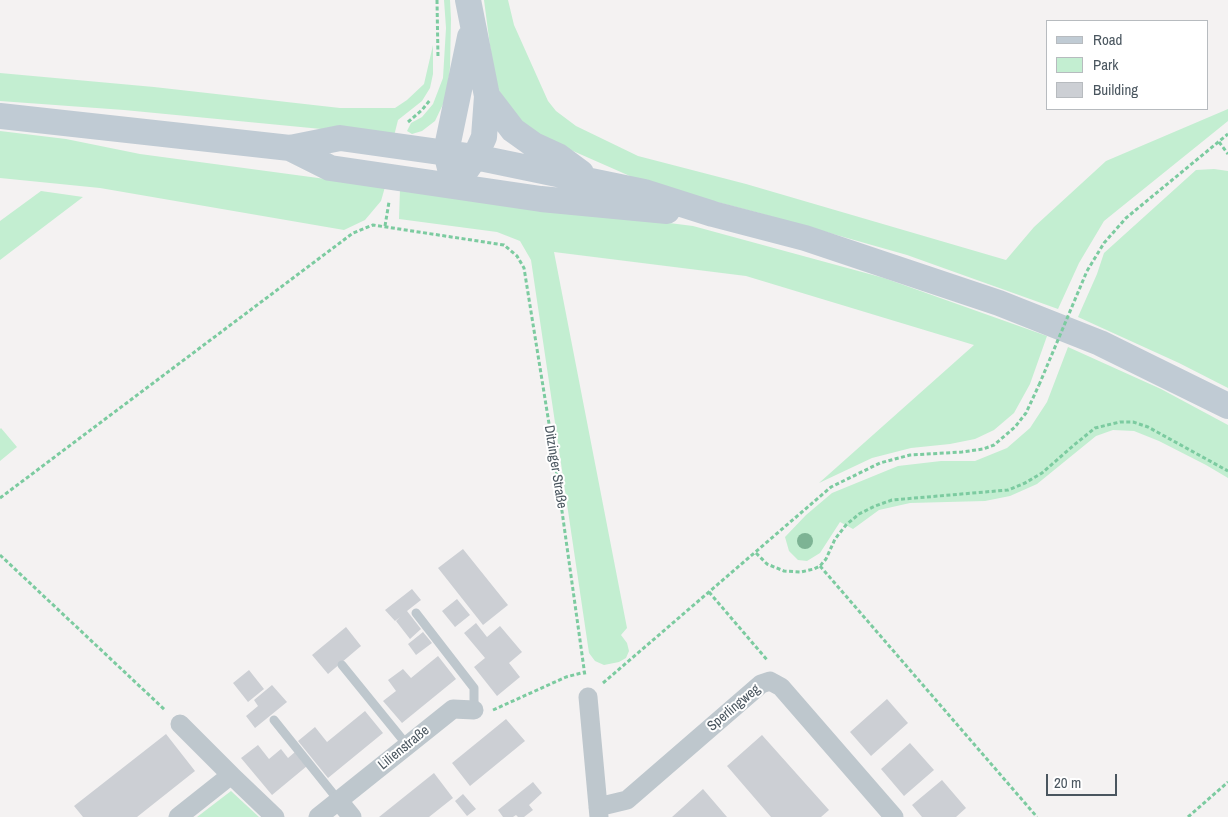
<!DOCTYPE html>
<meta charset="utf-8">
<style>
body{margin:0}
#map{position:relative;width:1228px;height:817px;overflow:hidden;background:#f4f2f2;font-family:"Archivo Narrow",sans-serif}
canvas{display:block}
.legend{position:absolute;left:1046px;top:20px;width:162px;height:90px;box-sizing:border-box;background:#fff;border:1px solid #b7bbbf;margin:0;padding:6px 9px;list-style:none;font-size:15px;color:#4a565f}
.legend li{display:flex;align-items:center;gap:10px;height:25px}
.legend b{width:25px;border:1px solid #b7bbbf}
.scale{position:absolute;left:1046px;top:774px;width:71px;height:22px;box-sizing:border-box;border:2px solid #4a565f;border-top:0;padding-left:6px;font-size:15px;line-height:18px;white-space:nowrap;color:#4a565f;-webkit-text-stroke:4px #fff;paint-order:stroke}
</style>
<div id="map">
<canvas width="1228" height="817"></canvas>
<ul class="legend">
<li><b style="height:6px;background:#c0cbd4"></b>Road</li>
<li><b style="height:14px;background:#c3eed1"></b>Park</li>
<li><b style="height:14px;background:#cccfd4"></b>Building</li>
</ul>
<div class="scale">20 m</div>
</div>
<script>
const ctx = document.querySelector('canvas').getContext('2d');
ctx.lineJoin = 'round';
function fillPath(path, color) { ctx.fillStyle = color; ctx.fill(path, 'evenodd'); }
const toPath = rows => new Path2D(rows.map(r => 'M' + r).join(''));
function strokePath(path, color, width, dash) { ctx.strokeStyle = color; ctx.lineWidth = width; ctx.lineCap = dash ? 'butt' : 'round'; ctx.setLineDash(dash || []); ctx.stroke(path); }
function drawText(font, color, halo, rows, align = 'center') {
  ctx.font = font + ' "Archivo Narrow",sans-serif'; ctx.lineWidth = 4; ctx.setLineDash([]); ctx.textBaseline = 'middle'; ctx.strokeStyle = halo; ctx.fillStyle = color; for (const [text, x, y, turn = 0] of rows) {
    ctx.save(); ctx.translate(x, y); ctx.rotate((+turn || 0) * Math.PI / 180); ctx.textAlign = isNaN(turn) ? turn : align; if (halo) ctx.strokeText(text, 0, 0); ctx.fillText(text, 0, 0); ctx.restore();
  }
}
const green = toPath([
 [444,0,450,0,451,19,450,68,446,98,435,121,422,131,412,134,407,131,411,123,422,117,433,104,443,78,446,28],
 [484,0,508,0,514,25,548,101,556,111,576,126,638,156,746,184,1006,260,1034,227,1106,161,1228,109,1228,121,1104,221,1079,263,1058,309,907,255,759,213,648,184,548,140,517,119,495,84],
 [433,45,433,74,430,88,422,101,398,120,394,136,124,110,0,101,0,73,154,87,340,108,395,108,407,100,424,84],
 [0,131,66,139,140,154,385,187,381,201,365,220,344,230,100,188,0,178],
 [1214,169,1228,171,1228,388,1179,363,1078,317,1097,274,1104,253,1196,170],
 [400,189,693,226,884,278,1047,336,1030,384,1014,413,994,430,975,439,950,444,911,448,872,458,819,483,974,345,746,276,554,252,627,628,621,635,627,643,629,651,626,658,619,662,604,665,595,661,589,653,531,260,520,241,497,232,399,219],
 [41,191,83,197,0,260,0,221],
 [1068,347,1161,389,1228,425,1228,478,1206,465,1159,441,1134,431,1113,430,1096,436,1037,484,1010,496,985,501,910,503,879,510,853,529,840,522,820,553,807,561,798,560,789,551,785,537,806,515,832,493,898,466,941,461,975,461,1007,448,1030,428,1047,402],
 [1,428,17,447,0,461,0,429],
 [231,791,259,817,197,817]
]);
const building = toPath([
 [463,549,508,605,483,625,438,568],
 [412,589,421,600,407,611,421,629,410,639,396,621,400,617,395,621,385,610],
 [457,599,470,615,455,627,442,611],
 [476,623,487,637,500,626,522,652,509,663,520,677,497,696,474,667,485,658,464,633],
 [346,627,361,646,328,674,312,655],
 [423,632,432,643,416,655,408,644],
 [438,656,456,679,402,723,383,701,396,691,388,680,403,669,411,678],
 [249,670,264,689,248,702,233,683],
 [272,685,287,702,255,728,246,716,258,706,254,700],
 [887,699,908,723,871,756,850,732],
 [365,711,383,733,328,778,298,741,315,727,327,742],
 [506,719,525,741,470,786,452,763],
 [166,734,195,771,137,817,83,817,74,806],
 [762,735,829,810,821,817,771,817,727,766],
 [910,743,934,770,904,796,881,769],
 [258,745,269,759,281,749,288,758,295,752,307,766,272,795,241,758],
 [434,773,453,798,429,817,379,817],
 [942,780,966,808,956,817,922,817,912,805],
 [533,782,542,793,529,805,533,810,524,817,518,817,516,815,513,817,503,817,498,810],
 [703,789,727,817,672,817],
 [463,794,476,809,467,816,455,801]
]);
const path = toPath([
 [437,0,438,58],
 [408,122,422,110,430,100],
 [1219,142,1228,154],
 [385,226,389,202],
 [1087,271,1104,243,1126,218,1228,134],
 [0,498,353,233,373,225,504,245,517,256,524,268,555,461,585,676],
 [756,553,767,564,784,571,801,572,814,569,820,566,826,559,835,539,846,525,859,514,875,506,892,500,1008,490,1025,483,1042,473,1074,445,1095,428,1120,422,1133,422,1148,427,1228,471],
 [0,555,165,710],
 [820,566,1037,817],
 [709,592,768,661],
 [603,683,831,487,880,463,910,455,962,452,983,449,994,445,1015,427,1026,413,1039,385],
 [493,710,566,677,585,672],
 [1188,817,1228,782]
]);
const service = toPath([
 [416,613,474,688,474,710],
 [342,665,407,745],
 [274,720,339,801]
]);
const minor = toPath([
 [588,697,599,817],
 [231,775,275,817],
 [339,801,352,817],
 [598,807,627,800,761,684,770,681,781,687,894,817],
 [178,817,231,775,180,724],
 [318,817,453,709,474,710]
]);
const secondary = toPath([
 [487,96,513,130,534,145,558,156,581,173],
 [0,116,290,148,340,138,475,157,644,192,713,214,805,238,999,303,1100,343,1228,406],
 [290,148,330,168,541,199,667,211],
 [450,168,446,152,470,37],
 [466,170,475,157,484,137,487,96,468,0]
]);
const pathBridge = toPath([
 [1039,385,1087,271]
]);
const trees = [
 [805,541]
];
const streetNames = [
 ["Ditzinger Straße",555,467,81],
 ["Sperlingweg",734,708,-40],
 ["Lilienstraße",404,748,-39]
];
fillPath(green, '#c3eed1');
fillPath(building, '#cccfd4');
strokePath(path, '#7ccba0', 3, [4, 2.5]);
strokePath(service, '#bec7cd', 9);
strokePath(minor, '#bec7cd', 19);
strokePath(secondary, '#c0cbd4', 26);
strokePath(pathBridge, '#7ccba0', 3, [4, 2.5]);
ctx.fillStyle = '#7db394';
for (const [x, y] of trees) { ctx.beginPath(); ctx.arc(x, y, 8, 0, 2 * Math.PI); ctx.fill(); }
drawText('14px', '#4a565f', '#fff', streetNames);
</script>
